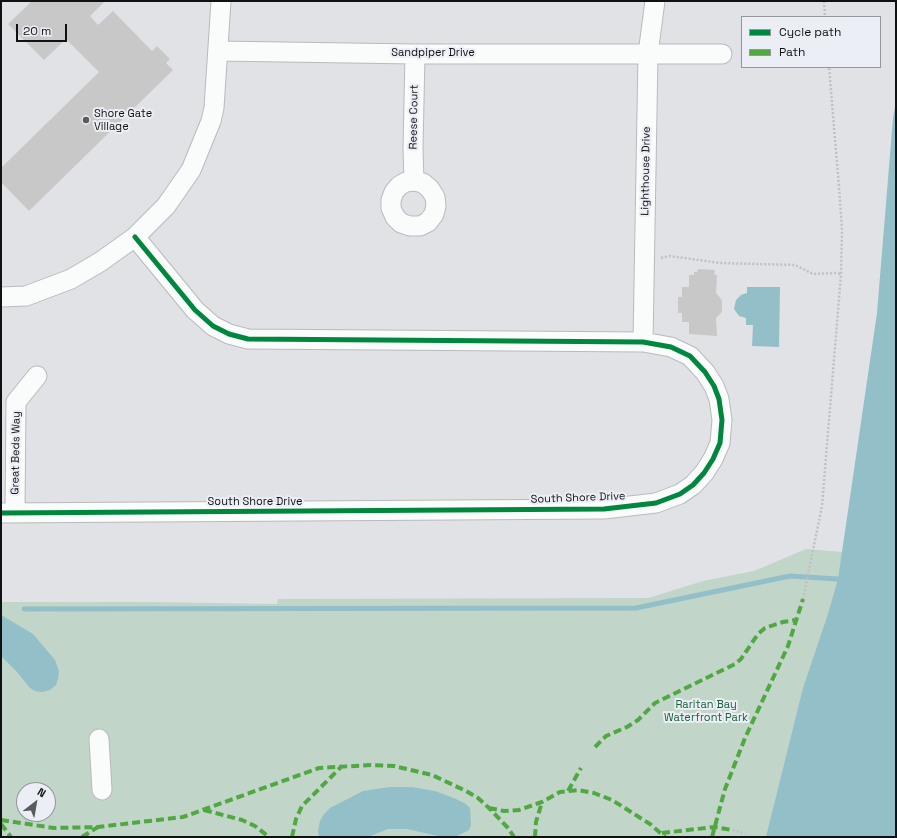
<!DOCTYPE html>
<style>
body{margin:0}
#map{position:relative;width:897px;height:838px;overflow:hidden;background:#e1e2e6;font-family:"Space Grotesk",sans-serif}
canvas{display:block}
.frame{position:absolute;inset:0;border:2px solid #101113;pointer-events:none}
.legend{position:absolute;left:741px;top:16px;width:140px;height:52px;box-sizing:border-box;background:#eceef5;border:1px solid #94969b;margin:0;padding:5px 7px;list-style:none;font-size:12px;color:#101113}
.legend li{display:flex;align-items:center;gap:8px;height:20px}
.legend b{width:20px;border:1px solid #94969b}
.north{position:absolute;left:16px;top:782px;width:40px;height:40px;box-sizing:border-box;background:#eceef5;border:1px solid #94969b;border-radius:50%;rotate:31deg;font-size:11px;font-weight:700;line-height:16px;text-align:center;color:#101113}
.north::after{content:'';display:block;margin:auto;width:14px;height:18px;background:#595a5d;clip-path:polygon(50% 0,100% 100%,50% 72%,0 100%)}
.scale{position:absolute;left:16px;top:24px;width:51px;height:18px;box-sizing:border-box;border:2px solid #101113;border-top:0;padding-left:5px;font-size:12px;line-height:14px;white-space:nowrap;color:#101113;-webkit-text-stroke:3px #eceef5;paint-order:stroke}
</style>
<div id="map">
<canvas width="897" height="838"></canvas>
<div class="frame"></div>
<ul class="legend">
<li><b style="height:5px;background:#00873e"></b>Cycle path</li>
<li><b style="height:5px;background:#51a842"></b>Path</li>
</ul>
<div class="north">N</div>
<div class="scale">20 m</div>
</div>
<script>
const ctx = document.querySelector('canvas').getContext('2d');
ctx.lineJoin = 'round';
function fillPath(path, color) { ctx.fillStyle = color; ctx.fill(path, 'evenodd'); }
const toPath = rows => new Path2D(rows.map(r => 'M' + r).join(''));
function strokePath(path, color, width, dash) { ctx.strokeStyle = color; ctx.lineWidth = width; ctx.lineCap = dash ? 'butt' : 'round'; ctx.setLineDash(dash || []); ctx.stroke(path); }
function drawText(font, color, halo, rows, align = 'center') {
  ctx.font = font + ' "Space Grotesk",sans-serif'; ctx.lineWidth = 4; ctx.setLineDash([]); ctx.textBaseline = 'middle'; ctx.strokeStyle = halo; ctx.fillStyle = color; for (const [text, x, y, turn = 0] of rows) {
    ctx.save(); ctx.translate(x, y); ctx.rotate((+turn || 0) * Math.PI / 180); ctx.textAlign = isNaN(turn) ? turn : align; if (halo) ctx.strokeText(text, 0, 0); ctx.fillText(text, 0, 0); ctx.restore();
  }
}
const green = toPath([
 [806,549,855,553,806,837,1,837,1,602,152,602,277,604,278,599,648,598,703,581,754,571],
 [24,790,48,790,48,814,24,814]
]);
const water = toPath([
 [896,101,896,837,766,837,803,688,828,614,838,579,877,313,893,118],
 [747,287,780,287,779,347,752,346,753,325,746,325,746,318,739,316,734,309,736,300,741,295,747,293],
 [1,615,33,634,55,660,59,671,58,679,56,685,50,690,42,692,35,691,30,688,17,672,1,656],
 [390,787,412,787,435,791,456,799,466,804,470,808,471,825,469,830,455,837,443,837,407,829,388,829,368,837,319,837,318,831,320,821,324,814,330,808,363,791]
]);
const stream = toPath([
 [24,609,636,608,790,576,838,579]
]);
const building = toPath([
 [32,1,105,1,90,16,98,25,113,11,152,51,157,46,170,59,166,63,173,70,29,211,1,182,1,168,99,72,66,39,44,60,8,24],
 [698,269,715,270,714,275,717,275,716,293,722,300,722,312,716,318,717,336,689,334,689,322,682,322,682,313,678,313,678,297,682,297,682,287,689,287,689,275,694,275,694,272,697,272]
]);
const path = toPath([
 [824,1,825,17],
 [661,258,670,256,720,263,795,265,813,274,836,273,841,274],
 [803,599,822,506,841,274,842,230,839,187,829,67],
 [733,830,745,834]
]);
const minor = toPath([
 [218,51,415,54,722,54],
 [414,181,423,183,430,189,435,197,436,206,434,214,428,222,420,226,410,226,401,223,395,217,391,208,391,200,394,192,399,186,406,182,414,181,413,148,415,54],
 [1,297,26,296,71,279,100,262,135,237,166,206,191,170,211,121,214,108,221,1],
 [643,342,648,54,655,1],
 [1,513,604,509,656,503,680,494,693,485,704,473,713,459,720,443,722,420,719,399,714,386,705,372,690,356,671,347,643,342,248,339,229,334,213,326,195,310,135,237],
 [15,513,16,402,37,376],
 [99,739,102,790]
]);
const quiet = toPath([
 [595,747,606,736,627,727,638,720,655,703,735,664,741,659,758,634,765,628,783,622,796,620],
 [568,791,581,768],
 [489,808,504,811,519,810,542,802,560,792,578,790,594,793,612,800,650,824,665,837],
 [204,810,242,820,255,826,269,837],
 [1,820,54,828,98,827,183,817,319,768,371,765,394,766,432,775,466,791,478,798,489,808,508,828,514,837],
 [1,824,11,837],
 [662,833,714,827,733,830],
 [82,837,98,827],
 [292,837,296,819,302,806,342,766],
 [535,837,536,822,542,802],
 [712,837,725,789,745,738,788,646,803,599]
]);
const cycleway = toPath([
 [1,513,604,509,656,503,680,494,693,485,704,473,713,459,720,443,722,420,719,399,714,386,705,372,690,356,671,347,643,342,248,339,229,334,213,326,195,310,135,237]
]);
const markers = [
 [86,120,4,"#595a5d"]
];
const streetNames = [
 ["Sandpiper Drive",433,53],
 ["Reese Court",414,117,-89],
 ["Lighthouse Drive",646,171,-89],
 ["Great Beds Way",16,453,-89],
 ["South Shore Drive",578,498,-2],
 ["South Shore Drive",255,502]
];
const poiNames = [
 ["Shore Gate",94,114],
 ["Village",94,127]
];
const parkNames = [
 ["Raritan Bay",706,705],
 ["Waterfront Park",706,718]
];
fillPath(green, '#c1d5c9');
fillPath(water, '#93bfc9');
strokePath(stream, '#93bfc9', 5);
fillPath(building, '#c8c8c9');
strokePath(minor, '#b9babd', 21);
strokePath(path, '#c0c0c2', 2.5, [2, 2]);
strokePath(minor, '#fafbfb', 19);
strokePath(quiet, '#51a842', 4, [8, 4]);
strokePath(cycleway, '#00873e', 5);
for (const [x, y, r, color] of markers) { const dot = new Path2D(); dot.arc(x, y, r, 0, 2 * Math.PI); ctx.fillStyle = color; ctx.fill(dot); strokePath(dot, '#eceef5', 1.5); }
drawText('11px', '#101113', '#eceef5', streetNames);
drawText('11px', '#101113', '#eceef5', poiNames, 'left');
drawText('11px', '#186239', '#eceef5', parkNames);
</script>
